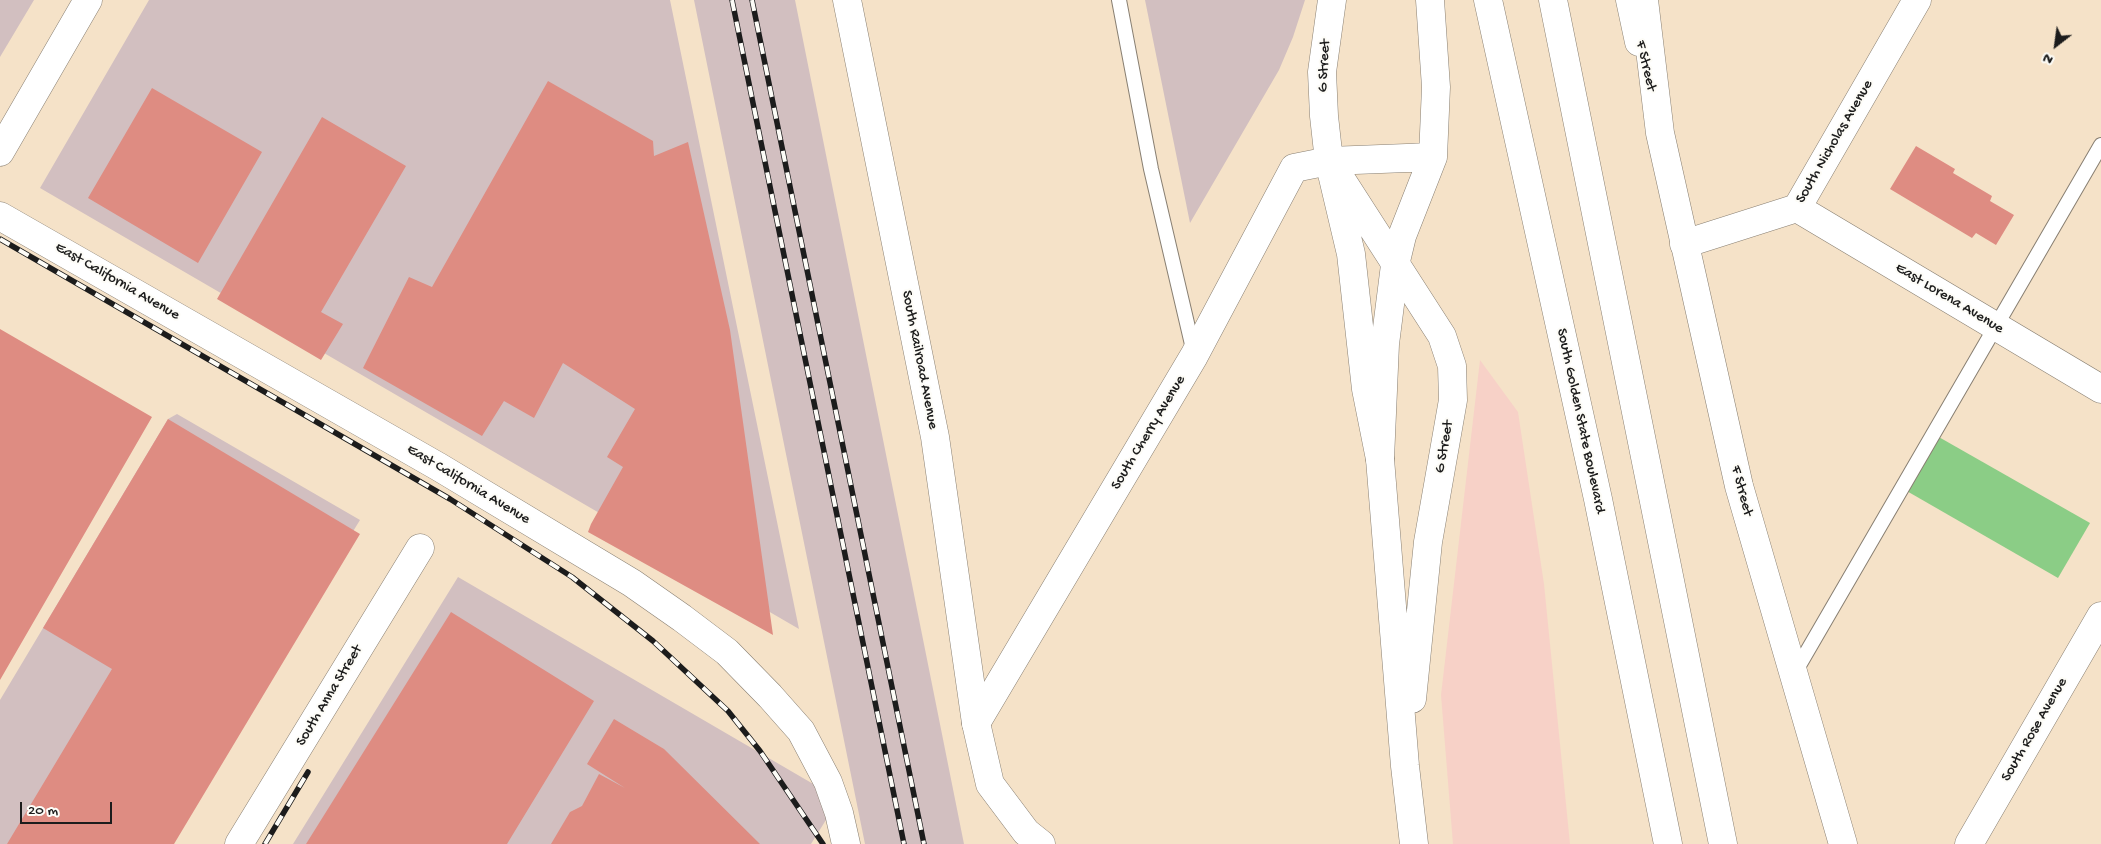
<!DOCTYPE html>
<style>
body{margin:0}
#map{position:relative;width:2101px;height:844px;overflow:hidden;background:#f5e2c8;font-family:"Gochi Hand",sans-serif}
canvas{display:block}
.north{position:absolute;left:2031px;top:20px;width:50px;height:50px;-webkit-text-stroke:4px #fdfcf7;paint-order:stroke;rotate:210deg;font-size:14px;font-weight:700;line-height:20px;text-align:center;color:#1c1c1c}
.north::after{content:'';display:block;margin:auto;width:18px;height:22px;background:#1c1c1c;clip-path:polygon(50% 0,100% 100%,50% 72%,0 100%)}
.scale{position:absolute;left:20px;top:802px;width:92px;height:22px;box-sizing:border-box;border:2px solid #1c1c1c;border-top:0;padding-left:6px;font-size:15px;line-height:18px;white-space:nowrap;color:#1c1c1c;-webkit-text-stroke:4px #fdfcf7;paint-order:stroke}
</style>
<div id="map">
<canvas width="2101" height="844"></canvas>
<div class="north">N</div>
<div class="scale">20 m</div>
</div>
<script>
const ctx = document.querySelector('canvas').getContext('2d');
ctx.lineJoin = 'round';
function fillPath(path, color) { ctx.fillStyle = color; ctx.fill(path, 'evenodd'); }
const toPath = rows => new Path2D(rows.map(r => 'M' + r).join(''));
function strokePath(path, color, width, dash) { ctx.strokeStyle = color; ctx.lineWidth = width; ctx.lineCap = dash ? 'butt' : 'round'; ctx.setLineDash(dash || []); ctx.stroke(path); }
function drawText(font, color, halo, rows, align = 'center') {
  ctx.font = font + ' "Gochi Hand",sans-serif'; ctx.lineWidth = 4; ctx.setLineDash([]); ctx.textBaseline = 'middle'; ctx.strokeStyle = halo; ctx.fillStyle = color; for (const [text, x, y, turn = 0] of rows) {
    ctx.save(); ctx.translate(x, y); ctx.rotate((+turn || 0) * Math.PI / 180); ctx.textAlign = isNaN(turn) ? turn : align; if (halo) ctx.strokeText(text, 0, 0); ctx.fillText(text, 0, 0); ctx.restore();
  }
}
const built = toPath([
 [1480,360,1518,412,1544,584,1570,844,1453,844,1441,695]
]);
const industrial = toPath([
 [0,0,34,0,0,57],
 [149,0,670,0,799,629,40,188],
 [694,0,795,0,964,844,865,844],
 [1145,0,1305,0,1293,37,1279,70,1190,223],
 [177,414,360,520,161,844,0,844,0,700,168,419],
 [458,577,839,799,811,844,293,844]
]);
const green = toPath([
 [1937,436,2090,523,2058,578,1905,490]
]);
const building = toPath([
 [548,81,653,141,654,156,688,142,730,330,773,635,588,532,591,524,623,467,607,457,635,409,563,363,534,418,504,401,482,436,363,368,409,277,432,287],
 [152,88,262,152,198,263,88,198],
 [322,117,406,166,321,312,343,324,321,360,217,299],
 [1916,146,1955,169,1953,173,1992,196,1990,201,2014,215,1996,245,1976,233,1972,238,1890,189],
 [0,329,152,417,0,680],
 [168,419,360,534,174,844,7,844,112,669,43,628],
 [451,612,594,701,507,844,306,844],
 [614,719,664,749,760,844,551,844,570,812,582,806,599,774,625,788,587,764]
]);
const lane = toPath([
 [1119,0,1151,169,1194,353],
 [1794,674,2101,145]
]);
const street = toPath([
 [1630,0,1639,42],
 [1797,208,2101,389],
 [0,216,439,467,632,583,682,618,727,652,770,696,801,731,828,782,839,813,846,844],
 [1684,244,1797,208,1917,0],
 [976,723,1194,356,1294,168,1329,161],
 [239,844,420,548],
 [1969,844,2101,616]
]);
const secondary = toPath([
 [847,0,935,437,976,723,990,784,1026,832,1041,844],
 [1332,0,1322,72,1324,116,1329,161,1351,254,1366,389,1380,459,1405,766,1414,844],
 [1644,0,1660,133,1739,486,1843,844],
 [0,152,88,0],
 [1341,179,1442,336,1452,366,1453,400,1428,542,1412,699]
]);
const highway = toPath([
 [1488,0,1598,499,1668,844],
 [1553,0,1723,844],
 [1329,161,1433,157,1436,87,1430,0],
 [1380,459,1385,344,1395,265,1402,236,1433,157]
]);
const rail = toPath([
 [732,0,904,844],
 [752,0,924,844],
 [0,239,450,499,572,577,653,641,728,711,760,751,823,844],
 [265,844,308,772]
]);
const streetNames = [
 ["G Street",1325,66,-87],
 ["F Street",1645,66,77],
 ["South Nicholas Avenue",1835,142,-60],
 ["East California Avenue",117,282,30],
 ["East Lorena Avenue",1949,299,31],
 ["South Railroad Avenue",919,360,79],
 ["South Golden State Boulevard",1580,421,78],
 ["South Cherry Avenue",1149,433,-59],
 ["G Street",1445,447,-80],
 ["East California Avenue",468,485,31],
 ["F Street",1741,491,75],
 ["South Anna Street",330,696,-59],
 ["South Rose Avenue",2035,730,-60]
];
fillPath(built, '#f7d1c7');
fillPath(industrial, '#d2bfc0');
fillPath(green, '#8bcd86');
fillPath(building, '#de8c82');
strokePath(lane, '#887f72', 16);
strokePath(street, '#887f72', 29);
strokePath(secondary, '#887f72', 29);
strokePath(highway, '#887f72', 29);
strokePath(lane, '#fff', 14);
strokePath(street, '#fff', 28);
strokePath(secondary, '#fff', 28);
strokePath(highway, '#fff', 28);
strokePath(rail, '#1c1c1c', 5.5);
strokePath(rail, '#fdfcf7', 4, [11]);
drawText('15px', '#1c1c1c', '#fdfcf7', streetNames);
</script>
